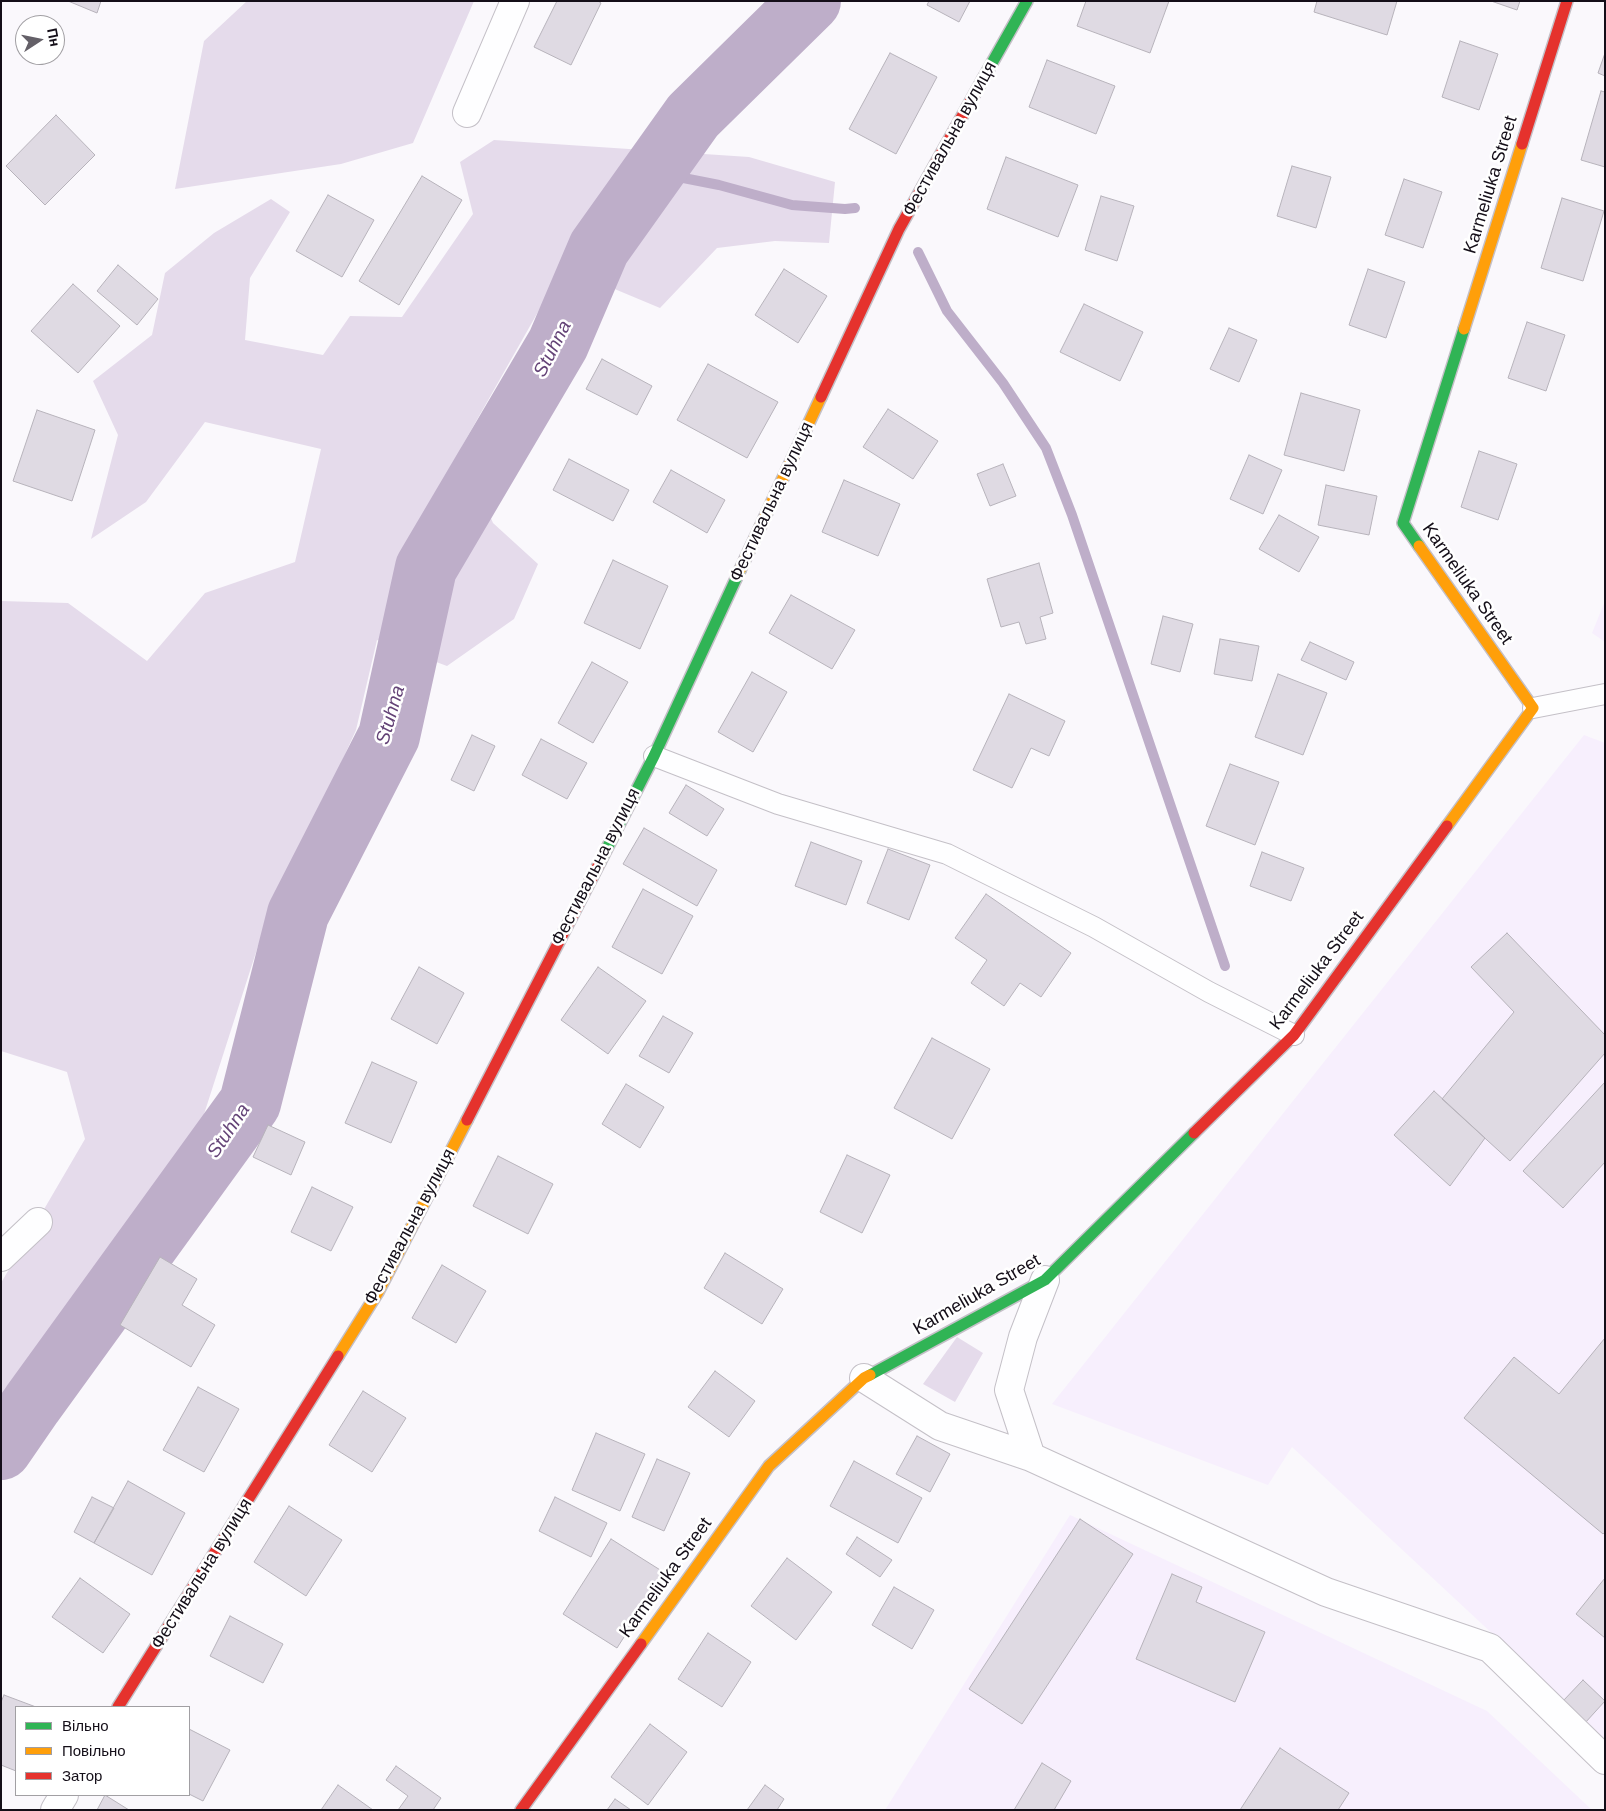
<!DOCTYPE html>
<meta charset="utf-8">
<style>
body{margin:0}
#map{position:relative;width:1606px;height:1811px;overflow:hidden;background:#faf8fc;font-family:Arial,sans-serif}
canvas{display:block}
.frame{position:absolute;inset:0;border:2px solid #140e18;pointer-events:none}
.legend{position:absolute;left:15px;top:1706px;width:175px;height:90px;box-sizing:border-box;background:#fff;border:1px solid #a19fa3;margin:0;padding:6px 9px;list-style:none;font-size:15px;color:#140e18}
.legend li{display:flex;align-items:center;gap:10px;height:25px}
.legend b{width:25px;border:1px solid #a19fa3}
.north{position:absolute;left:15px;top:15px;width:50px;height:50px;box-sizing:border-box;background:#fff;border:1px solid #a19fa3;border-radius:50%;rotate:79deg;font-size:14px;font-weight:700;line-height:20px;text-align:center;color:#140e18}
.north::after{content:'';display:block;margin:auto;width:18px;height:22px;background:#646068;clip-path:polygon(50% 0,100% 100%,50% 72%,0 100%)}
</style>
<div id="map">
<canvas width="1606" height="1811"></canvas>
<div class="frame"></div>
<ul class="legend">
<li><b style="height:6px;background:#30b455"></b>Вільно</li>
<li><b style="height:6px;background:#ff9f0a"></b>Повільно</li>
<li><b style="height:6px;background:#e5322d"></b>Затор</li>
</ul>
<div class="north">Пн</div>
</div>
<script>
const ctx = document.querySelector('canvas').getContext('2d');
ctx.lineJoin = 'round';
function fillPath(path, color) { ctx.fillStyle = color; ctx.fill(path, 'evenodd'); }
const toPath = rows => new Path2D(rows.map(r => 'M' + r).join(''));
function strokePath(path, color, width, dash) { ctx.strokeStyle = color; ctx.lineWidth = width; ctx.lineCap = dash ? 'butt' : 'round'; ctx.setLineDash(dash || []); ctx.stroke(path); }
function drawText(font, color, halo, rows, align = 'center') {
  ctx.font = font + ' Arial,sans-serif'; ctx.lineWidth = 5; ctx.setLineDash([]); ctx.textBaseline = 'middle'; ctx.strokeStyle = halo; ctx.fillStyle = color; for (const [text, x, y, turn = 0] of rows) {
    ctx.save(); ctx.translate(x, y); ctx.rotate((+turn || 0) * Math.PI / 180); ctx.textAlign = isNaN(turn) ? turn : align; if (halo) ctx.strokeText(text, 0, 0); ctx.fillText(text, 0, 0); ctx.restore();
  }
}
const built = toPath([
 [1605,601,1605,642,1592,633],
 [1584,735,1605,743,1605,1743,1541,1679,1292,1447,1268,1485,1052,1404],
 [1070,1515,1487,1711,1592,1810,885,1810]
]);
const green = toPath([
 [247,1,474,1,413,143,341,164,175,189,204,41],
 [494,140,749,157,835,182,829,243,775,241,717,248,660,308,605,285,547,296,461,448,493,523,538,564,514,619,447,666,377,640,356,730,258,946,197,1136,99,1277,39,1374,1,1409,1,1283,85,1139,67,1072,1,1051,1,601,68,603,147,661,205,593,295,562,321,449,205,422,146,502,91,539,118,435,93,381,152,335,165,273,214,233,271,199,290,212,250,278,245,340,323,355,350,316,402,317,473,214,460,162],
 [957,1337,983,1353,955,1402,923,1384]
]);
const stream = toPath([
 [653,172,719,185,792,205,845,209,855,208],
 [918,252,947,311,1003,383,1046,448,1072,515,1225,966]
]);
const river = toPath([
 [1,1449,32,1404,250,1103,298,914,389,736,426,568,558,344,599,248,693,116,810,1]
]);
const building = toPath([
 [68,1,101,1,97,13,68,1],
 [557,1,598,1,601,3,571,65,534,47,557,1],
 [929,1,970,1,959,22,927,5,929,1],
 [1086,1,1169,1,1150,53,1077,26,1086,1],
 [1317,1,1397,1,1387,35,1314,12,1317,1],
 [1491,1,1520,1,1517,10,1491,1],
 [1460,41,1498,54,1479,110,1442,97,1460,41],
 [890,53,937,77,896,154,849,129,890,53],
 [1605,53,1605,76,1598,73,1605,53],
 [1047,60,1115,86,1096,134,1029,107,1047,60],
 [1601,91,1605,92,1605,167,1581,160,1601,91],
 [56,115,95,155,45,205,6,166,56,115],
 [1006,157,1078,185,1058,237,987,209,1006,157],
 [1292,166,1331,177,1316,228,1277,216,1292,166],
 [422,176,462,200,399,305,359,281,422,176],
 [1404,179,1442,192,1423,248,1385,235,1404,179],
 [328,195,374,220,342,277,296,251,328,195],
 [1101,196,1134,206,1117,261,1085,250,1101,196],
 [1562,198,1604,211,1583,281,1541,268,1562,198],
 [118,265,158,299,137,325,97,291,118,265],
 [784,269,827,296,798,343,755,315,784,269],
 [1368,269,1405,282,1386,338,1349,325,1368,269],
 [73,284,120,326,78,373,31,331,73,284],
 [1084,304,1143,332,1120,381,1060,352,1084,304],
 [1527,322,1565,335,1546,391,1508,378,1527,322],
 [1229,328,1257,340,1239,382,1210,369,1229,328],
 [602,359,652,386,637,415,586,389,602,359],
 [708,364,778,402,747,458,677,420,708,364],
 [1301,393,1360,410,1344,471,1284,455,1301,393],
 [888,409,938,441,913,479,863,447,888,409],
 [37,410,95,430,72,501,13,481,37,410],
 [1479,451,1517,464,1498,520,1461,507,1479,451],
 [1249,455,1282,470,1263,514,1230,499,1249,455],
 [569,459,629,490,613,521,553,490,569,459],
 [1003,464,1016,496,990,506,977,474,1003,464],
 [671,470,725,500,707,533,653,502,671,470],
 [844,480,900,504,878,556,822,532,844,480],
 [1326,485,1377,496,1369,535,1318,525,1326,485],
 [1279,515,1319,537,1299,572,1259,549,1279,515],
 [613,560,668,586,640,649,584,623,613,560],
 [1039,563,1053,613,1040,617,1046,639,1026,644,1019,622,1001,627,987,579,1039,563],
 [791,595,855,630,832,669,769,633,791,595],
 [1163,616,1193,624,1180,672,1151,664,1163,616],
 [1220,639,1259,646,1252,681,1214,674,1220,639],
 [1310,642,1354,662,1346,680,1301,660,1310,642],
 [592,662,628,682,593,743,558,723,592,662],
 [752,672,787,692,753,752,718,732,752,672],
 [1278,674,1327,693,1303,755,1255,737,1278,674],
 [1009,694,1065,721,1049,756,1031,748,1012,788,973,770,1009,694],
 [472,735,495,746,474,791,451,780,472,735],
 [541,739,587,763,567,799,522,775,541,739],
 [1230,764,1279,782,1255,845,1206,826,1230,764],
 [686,785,724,809,707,836,669,813,686,785],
 [644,828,717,870,697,906,623,864,644,828],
 [811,842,862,861,846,905,795,886,811,842],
 [888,849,930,865,909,920,867,903,888,849],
 [1262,852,1304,868,1291,901,1250,886,1262,852],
 [643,889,693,916,662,974,612,947,643,889],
 [986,894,1071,953,1041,997,1020,983,1004,1006,971,983,987,960,955,938,986,894],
 [1507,933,1605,1035,1605,1053,1510,1161,1442,1099,1514,1012,1471,967,1507,933],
 [419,967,464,993,437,1044,391,1019,419,967],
 [598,967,646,1001,608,1054,561,1020,598,967],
 [663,1016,693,1033,669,1073,639,1056,663,1016],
 [932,1038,990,1069,952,1139,894,1108,932,1038],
 [372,1062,417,1082,391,1143,345,1123,372,1062],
 [1605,1082,1605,1162,1563,1208,1523,1171,1605,1082],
 [626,1084,664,1107,640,1148,602,1124,626,1084],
 [1434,1091,1485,1138,1450,1186,1394,1135,1434,1091],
 [268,1125,305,1142,291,1175,253,1157,268,1125],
 [847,1155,890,1175,862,1233,820,1212,847,1155],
 [498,1156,553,1184,528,1234,473,1206,498,1156],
 [312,1187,353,1207,331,1251,291,1232,312,1187],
 [725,1253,783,1289,762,1324,704,1288,725,1253],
 [160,1257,197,1279,182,1305,215,1325,191,1367,120,1325,160,1257],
 [442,1265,486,1291,456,1343,412,1318,442,1265],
 [1605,1338,1605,1532,1603,1534,1464,1418,1514,1357,1559,1394,1605,1338],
 [715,1371,755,1401,729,1437,688,1407,715,1371],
 [198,1387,239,1409,204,1472,163,1450,198,1387],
 [363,1391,406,1418,372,1472,329,1445,363,1391],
 [596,1433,645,1454,620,1511,572,1490,596,1433],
 [917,1436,950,1454,930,1492,896,1474,917,1436],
 [657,1459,690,1473,664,1531,632,1517,657,1459],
 [854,1461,922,1498,898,1543,830,1506,854,1461],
 [128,1481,185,1513,152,1575,94,1543,128,1481],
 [92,1497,114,1508,94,1543,74,1532,92,1497],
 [555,1497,607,1523,591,1557,539,1531,555,1497],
 [289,1506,342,1540,306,1596,254,1562,289,1506],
 [1080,1519,1133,1554,1022,1724,969,1689,1080,1519],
 [857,1537,892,1560,880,1577,846,1554,857,1537],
 [611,1539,665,1573,617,1648,563,1614,611,1539],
 [787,1558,832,1592,796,1640,751,1606,787,1558],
 [1172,1574,1202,1587,1196,1602,1265,1632,1235,1702,1136,1659,1172,1574],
 [80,1578,130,1614,103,1653,52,1617,80,1578],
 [1605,1578,1605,1638,1576,1614,1605,1578],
 [894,1587,934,1610,912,1649,872,1625,894,1587],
 [230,1616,283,1644,263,1683,210,1656,230,1616],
 [708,1633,751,1662,722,1707,678,1679,708,1633],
 [1583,1680,1605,1701,1585,1723,1563,1701,1583,1680],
 [4,1695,36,1707,16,1707,16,1771,1,1765,1,1702,4,1695],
 [650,1724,687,1752,648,1805,611,1777,650,1724],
 [189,1729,230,1750,203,1801,189,1794,189,1729],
 [1280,1748,1349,1793,1338,1810,1240,1810,1280,1748],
 [1042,1763,1071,1781,1054,1810,1014,1810,1042,1763],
 [396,1766,441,1798,433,1810,398,1810,408,1796,386,1780,396,1766],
 [338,1785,373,1810,321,1810,338,1785],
 [765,1785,784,1799,777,1810,747,1810,765,1785],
 [105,1795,129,1810,97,1810,105,1795],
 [615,1799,631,1810,607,1810,615,1799]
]);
const lane = toPath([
 [1533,708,1605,694],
 [654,756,778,804,947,854,1094,927,1209,992,1294,1035]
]);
const street = toPath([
 [467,113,515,1],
 [1,1257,38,1222],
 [864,1378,940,1426,1031,1457,1326,1592,1490,1648,1605,1760],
 [1031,1457,1009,1390,1023,1337,1045,1280],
 [55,1810,64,1795]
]);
const fast = toPath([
 [983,79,1027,1],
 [1419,546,1403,523,1464,329],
 [600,862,654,756,740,570],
 [870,1375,1045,1280,1194,1133]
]);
const slow = toPath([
 [1464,329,1522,144],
 [1419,546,1533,708,1447,826],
 [740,570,821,397],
 [338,1356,378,1292,467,1120],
 [641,1644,769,1466,864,1378,870,1375]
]);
const jam = toPath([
 [1522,144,1567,1],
 [821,397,899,229,983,79],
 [467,1120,600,862],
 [1194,1133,1294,1035,1447,826],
 [118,1707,338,1356],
 [521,1810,641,1644]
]);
const streetNames = [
 ["Фестивальна вулиця",950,139,-61],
 ["Karmeliuka Street",1491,185,-73],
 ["Фестивальна вулиця",772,502,-65],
 ["Karmeliuka Street",1467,584,55],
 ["Фестивальна вулиця",596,867,-63],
 ["Karmeliuka Street",1317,971,-53],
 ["Фестивальна вулиця",410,1227,-62],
 ["Karmeliuka Street",977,1295,-30],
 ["Фестивальна вулиця",202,1574,-58],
 ["Karmeliuka Street",666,1578,-54]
];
const waterNames = [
 ["Stuhna",553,349,-63],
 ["Stuhna",391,715,-74],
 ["Stuhna",229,1131,-56]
];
fillPath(built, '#f7effd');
fillPath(green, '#e5dbeb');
strokePath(stream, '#beaec9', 10);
strokePath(river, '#beaec9', 62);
fillPath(building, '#dfdae3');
strokePath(building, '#b7b3bb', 1);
strokePath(lane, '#c4c0c7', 22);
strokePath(street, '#c4c0c7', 30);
strokePath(fast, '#c4c0c7', 14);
strokePath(slow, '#c4c0c7', 14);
strokePath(jam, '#c4c0c7', 14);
strokePath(lane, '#fefeff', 20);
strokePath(street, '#fefeff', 28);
strokePath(fast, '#30b455', 11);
strokePath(slow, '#ff9f0a', 11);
strokePath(jam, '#e5322d', 11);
drawText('18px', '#140e18', '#fff', streetNames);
drawText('italic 19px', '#644377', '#fff', waterNames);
</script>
